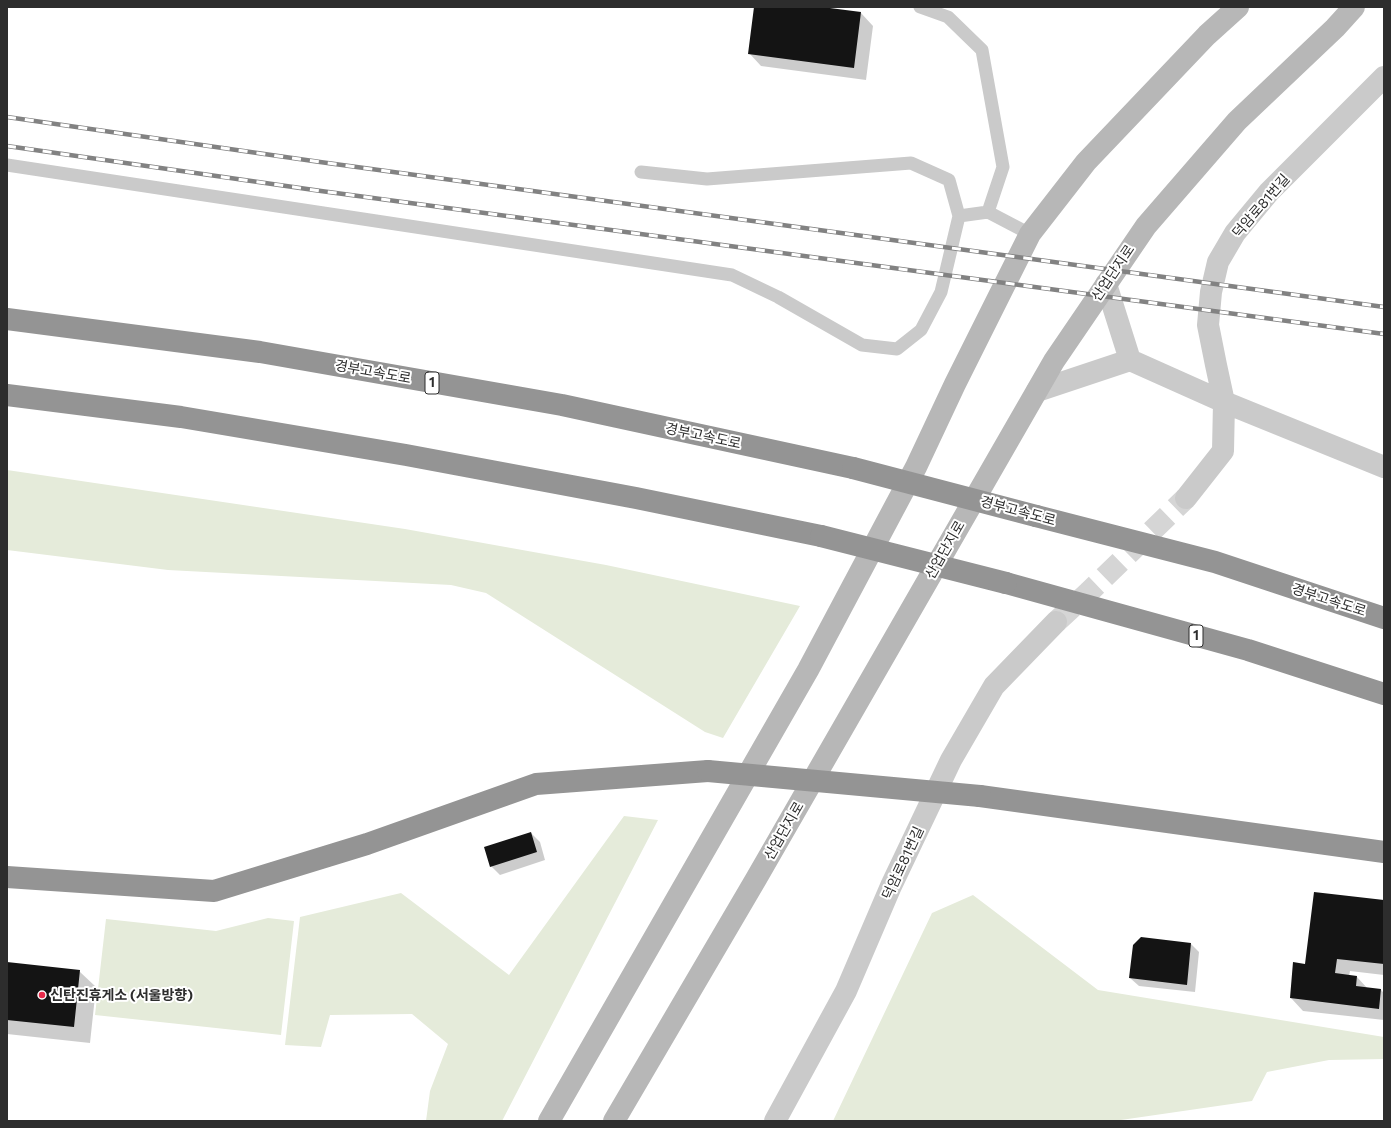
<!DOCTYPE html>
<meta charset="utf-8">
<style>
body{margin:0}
#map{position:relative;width:1391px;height:1128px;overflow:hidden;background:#fff;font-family:Commissioner,sans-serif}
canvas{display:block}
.frame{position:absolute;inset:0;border:8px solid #2d2d2d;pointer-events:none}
</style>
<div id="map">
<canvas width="1391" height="1128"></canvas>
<div class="frame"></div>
</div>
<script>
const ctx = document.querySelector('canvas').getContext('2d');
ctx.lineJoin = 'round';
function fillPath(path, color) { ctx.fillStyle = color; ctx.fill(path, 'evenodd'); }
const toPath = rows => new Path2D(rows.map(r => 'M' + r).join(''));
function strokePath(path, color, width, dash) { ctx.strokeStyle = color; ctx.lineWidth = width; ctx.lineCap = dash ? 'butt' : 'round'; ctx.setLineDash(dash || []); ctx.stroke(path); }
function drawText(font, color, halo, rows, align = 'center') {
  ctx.font = font + ' Commissioner,"Noto Sans KR",sans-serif'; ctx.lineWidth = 4; ctx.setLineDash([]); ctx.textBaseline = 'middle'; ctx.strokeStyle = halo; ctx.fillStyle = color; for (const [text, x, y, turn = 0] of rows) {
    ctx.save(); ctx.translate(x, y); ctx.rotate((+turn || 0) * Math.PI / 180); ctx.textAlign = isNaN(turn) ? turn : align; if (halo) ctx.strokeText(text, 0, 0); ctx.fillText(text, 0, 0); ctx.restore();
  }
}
const green = toPath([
 [7,470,405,529,606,565,800,606,723,738,705,732,486,593,451,585,168,570,7,550],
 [624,816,658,820,502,1121,426,1121,430,1091,448,1044,412,1014,330,1015,321,1047,285,1045,300,917,401,893,509,975],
 [973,895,1098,990,1384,1037,1384,1059,1329,1060,1267,1072,1252,1101,1114,1121,833,1121,932,913],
 [268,918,294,921,281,1035,95,1015,106,919,216,931]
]);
const shadow = toPath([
 [755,7,814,7,861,13,873,26,866,80,761,66,749,53],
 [531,833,540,842,545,860,500,875,491,866],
 [1384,901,1384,975,1350,971,1349,976,1357,977,1368,989,1381,990,1384,993,1384,1020,1303,1011,1291,998,1306,965],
 [1191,944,1199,952,1195,992,1139,986,1130,978],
 [7,963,79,971,96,987,90,1043,7,1034]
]);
const building = toPath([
 [754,7,822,7,861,12,854,68,748,54],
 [531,832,537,852,490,867,484,847],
 [1314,892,1384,900,1384,964,1337,959,1335,973,1357,976,1356,986,1381,989,1379,1009,1290,998,1293,962,1305,964],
 [1141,937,1191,943,1187,985,1129,978,1133,945],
 [7,962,80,970,74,1027,7,1020]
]);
const minorTunnel = toPath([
 [1056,622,1089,592,1186,498]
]);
const service = toPath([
 [920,7,948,17,982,50,1003,167,988,212,1030,234],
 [7,165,732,275,778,297,862,345,897,349,921,330,941,292,959,216,949,180,911,163,707,179,641,172],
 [959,216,988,212]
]);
const minor = toPath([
 [1106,284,1130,360],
 [1037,391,1130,360,1224,402,1384,467],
 [1186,498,1223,451,1224,402,1216,365,1208,325,1211,292,1218,262,1235,233,1269,192,1384,77],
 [775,1121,846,991,891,886,951,760,994,686,1056,622]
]);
const secondary = toPath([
 [549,1121,808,670,916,467,955,384,1030,234,1086,162,1207,35,1238,7],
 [614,1121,756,879,1054,361,1146,226,1237,121,1335,28,1354,7]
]);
const motorway = toPath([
 [7,319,260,352,562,405,853,468],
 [7,395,181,417,406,455,636,498,821,536],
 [1036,516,1215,562,1384,618],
 [1006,583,1248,650,1384,694],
 [980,796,1384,852],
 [7,877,214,891,367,844,536,784,708,771]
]);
const rail = toPath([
 [7,117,320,162,1384,307],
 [7,146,321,191,1384,334]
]);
const motorwayBridge = toPath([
 [853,468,1036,516],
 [821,536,1006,583],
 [708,771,980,796]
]);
const markers = [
 [42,995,4,"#e82b4b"]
];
const shields = [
 [432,383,14],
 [1196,636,14]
];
const shieldNames = [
 ["1",432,383],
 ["1",1196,636]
];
const streetNames = [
 ["덕암로81번길",1261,206,-49],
 ["산업단지로",1113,273,-56],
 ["경부고속도로",373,372,10],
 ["경부고속도로",703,436,12],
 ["경부고속도로",1018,511,15],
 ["산업단지로",945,550,-60],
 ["경부고속도로",1329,600,18],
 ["산업단지로",784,831,-60],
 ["덕암로81번길",903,863,-65]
];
const poiNames = [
 ["신탄진휴게소 (서울방향)",50,995]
];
fillPath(green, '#e5ebda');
fillPath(shadow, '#0003');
fillPath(building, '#141414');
strokePath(minorTunnel, '#d5d5d5', 22, [22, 11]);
strokePath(service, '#cacaca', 13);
strokePath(minor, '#cacaca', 22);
strokePath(secondary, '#b7b7b7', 22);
strokePath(motorway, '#949494', 22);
strokePath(rail, '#828282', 4.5);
strokePath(rail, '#fff', 3, [9]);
strokePath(motorwayBridge, '#949494', 22);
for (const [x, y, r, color] of markers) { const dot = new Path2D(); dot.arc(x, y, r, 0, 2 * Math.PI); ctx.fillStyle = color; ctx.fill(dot); strokePath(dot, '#fff', 1.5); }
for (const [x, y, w] of shields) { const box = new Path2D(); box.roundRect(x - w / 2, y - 11, w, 22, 3); ctx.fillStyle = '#fff'; ctx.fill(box); strokePath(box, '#2d2d2d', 1); }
drawText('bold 13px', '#2d2d2d', null, shieldNames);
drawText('14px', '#2d2d2d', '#fff', streetNames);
drawText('bold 14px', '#2d2d2d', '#fff', poiNames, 'left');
</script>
